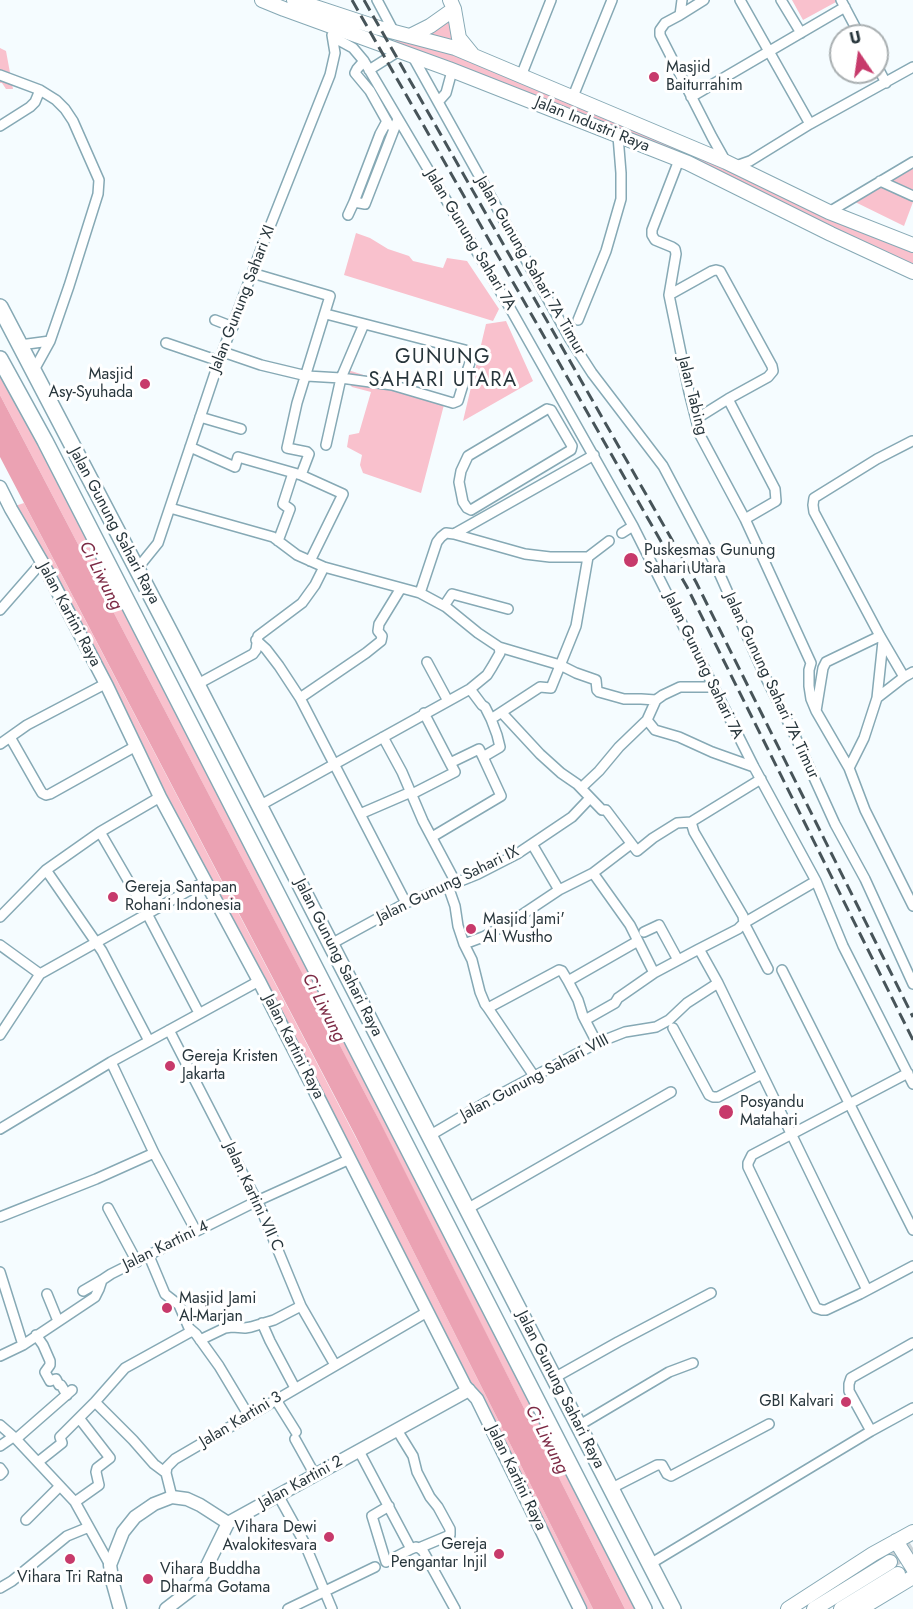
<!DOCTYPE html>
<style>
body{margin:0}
#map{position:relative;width:913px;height:1609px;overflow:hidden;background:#f5fcff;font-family:Jost,sans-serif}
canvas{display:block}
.north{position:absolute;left:829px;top:24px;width:60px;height:60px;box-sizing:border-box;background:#fff;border:2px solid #a9afb1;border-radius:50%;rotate:347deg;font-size:16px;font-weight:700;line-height:24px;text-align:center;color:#28363c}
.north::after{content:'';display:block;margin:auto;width:21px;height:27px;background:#c73a6b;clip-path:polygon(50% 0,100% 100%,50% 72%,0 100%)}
</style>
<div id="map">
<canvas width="913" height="1609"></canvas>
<div class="north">U</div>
</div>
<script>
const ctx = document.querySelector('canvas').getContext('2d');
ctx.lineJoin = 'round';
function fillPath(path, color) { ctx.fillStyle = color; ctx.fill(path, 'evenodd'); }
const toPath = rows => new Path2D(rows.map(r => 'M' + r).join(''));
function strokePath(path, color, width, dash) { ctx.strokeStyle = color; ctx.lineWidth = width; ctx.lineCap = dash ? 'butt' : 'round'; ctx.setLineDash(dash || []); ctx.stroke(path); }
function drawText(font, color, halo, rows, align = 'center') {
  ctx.font = font + ' Jost,sans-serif'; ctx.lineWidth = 6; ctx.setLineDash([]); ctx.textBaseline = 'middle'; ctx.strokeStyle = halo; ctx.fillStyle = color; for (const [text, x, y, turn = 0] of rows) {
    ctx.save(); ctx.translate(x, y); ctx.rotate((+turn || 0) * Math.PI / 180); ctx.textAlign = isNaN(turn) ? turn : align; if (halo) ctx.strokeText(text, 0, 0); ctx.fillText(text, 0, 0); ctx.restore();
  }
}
const green = toPath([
 [792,0,835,0,836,2,803,20],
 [454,9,473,56,913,245,913,272,734,186,397,50,394,32,409,36],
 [0,48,6,51,13,89,6,89,2,83,0,83],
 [913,166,913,202,904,226,851,200],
 [356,233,370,238,388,249,409,256,413,261,443,268,447,258,467,261,499,309,493,321,344,275],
 [506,321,533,381,463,421,486,324],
 [0,359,644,1609,625,1609,372,1107,0,395],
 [348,370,445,401,421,493,363,473,360,465,362,455,347,447,349,435,359,433,371,392,352,387,344,378],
 [24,503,367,1159,593,1609,580,1609,12,507]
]);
const water = toPath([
 [0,395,380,1122,625,1609,593,1609,355,1135,0,457]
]);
const secondaryTunnel = toPath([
 [890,1562,913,1548]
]);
const minor = toPath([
 [377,0,394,32],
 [682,0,680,15,665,23,660,30,660,35,712,137,726,162],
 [740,0,810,124],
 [781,0,801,33],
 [841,0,860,36],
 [680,15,704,0],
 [333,37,353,48,364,61,510,308,633,526,754,767,816,881,843,946,913,1084],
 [413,57,570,339,592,373,663,466,717,568,763,672,795,736,835,824,865,879,913,984],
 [364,61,357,69,355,73,370,91,389,125],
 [877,66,886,83],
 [369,70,399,51],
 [0,75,40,90,56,100,65,109,73,121,99,180,98,194,69,286,50,341,34,370],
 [521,76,551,0],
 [691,97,845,7],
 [572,99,612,0],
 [438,102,446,93,452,71],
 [0,126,30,107,35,102,40,90],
 [679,160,652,230,652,235,655,240,672,247,675,249,676,254,669,295,689,392,700,435,745,519,811,663,809,670,809,686,811,699,816,711,849,768,865,810,913,906],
 [736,166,750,161,810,124,913,67],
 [880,181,913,196],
 [354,202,380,134,387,121],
 [829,212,913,162],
 [348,215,354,202,365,204,398,119],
 [252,273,330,296,297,403,287,448,307,452,309,454,301,475,343,494,310,561],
 [669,295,712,271,716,270,720,271,772,366,773,371,768,377,728,399,696,419],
 [215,320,233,327],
 [578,320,606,251,621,199,621,173,618,136],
 [166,343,219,361],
 [20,345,50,341],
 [223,352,261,365,307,376,341,378,364,324],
 [728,399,775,489,776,501,745,519],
 [547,409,551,410,572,446,571,450,471,510,467,508,463,502,459,482,461,471,468,456,547,409],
 [200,417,241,429],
 [326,445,341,378,392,385,453,403,458,401,470,362,470,356,465,350,326,314],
 [190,447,235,467,238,457,301,475],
 [170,508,273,537,297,555,324,567,420,593,446,607,478,633,499,647,560,665,576,673,596,680,597,690,599,692,624,699,641,699,656,700],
 [622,533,633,526],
 [454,534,594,455],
 [278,541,290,509,283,504,293,473],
 [137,569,158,543,219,361,263,244,330,75,335,53,332,35],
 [420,593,437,542,441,537,446,533,454,534,525,554,550,557,588,557,609,541],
 [444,606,452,594,508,609],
 [0,610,42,562],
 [256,640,266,649,279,666,300,698,406,903],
 [427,662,448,701],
 [904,677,880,636,814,512,813,505,814,498,877,459,912,441],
 [196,685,253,654,256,650,258,636,302,603,315,585,324,567],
 [470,689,482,705,485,707,491,719],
 [300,698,366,653,381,641,382,636,378,631,379,624,401,588],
 [877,698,883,641],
 [816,711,823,668,826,662,880,636],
 [424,713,450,763],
 [502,713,540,754,561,773,577,784,602,810,606,810,637,851,653,838,677,823,691,822],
 [647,720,655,730,679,737,712,752,754,767],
 [10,737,39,788,42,793,46,795,50,794,136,746],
 [383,737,402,772,423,821,456,883],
 [0,744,27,725,105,684],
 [849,768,864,738,877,698,904,677,913,672],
 [761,779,691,822,694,832,743,916,744,923,768,969],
 [581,788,599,771,619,747,647,720,656,700,663,695,680,687,713,687],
 [412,794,455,772,450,763,479,749,483,757,500,747,497,735,491,719,540,687,551,688,576,626,588,557],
 [259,806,470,689,487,675,492,667,500,653,499,647],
 [360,814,411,792],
 [100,832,143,906,199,1013],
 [432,837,501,796,483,757],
 [46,870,102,951,149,1041],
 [593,873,630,925,638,941],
 [816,881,744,923,738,929,699,949,718,983,867,1290],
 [448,886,455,906,458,926,464,944,472,960,480,992,485,1004,488,1008,559,970,562,971,568,981,638,941,654,973,699,949],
 [559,890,593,873,631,844],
 [0,917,46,870,100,832,160,797],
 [644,932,659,925,678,960],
 [331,944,406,903,478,874,517,854,572,817,590,798],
 [464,944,483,937,511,922,559,890,532,844],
 [0,945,40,974],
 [782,970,913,1230],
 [568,981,578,1000,583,1016,597,1043],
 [488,1008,534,1076],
 [585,1020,615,1003,618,998,654,973],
 [673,1028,709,1095,713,1097,718,1097,762,1074],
 [169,1030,261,1209,301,1306,335,1365],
 [0,1035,40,974,204,882],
 [111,1062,154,1153,196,1231],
 [908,1073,752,1155,748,1163,748,1167,816,1308,822,1310,826,1310,860,1294,913,1266],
 [0,1129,111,1062,259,981],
 [429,1136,497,1096,597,1043,625,1032,656,1027,669,1020,687,1003,718,983],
 [108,1208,137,1262],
 [467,1209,671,1092],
 [0,1217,96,1179,154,1153],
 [149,1256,165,1294,179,1305,189,1328,196,1334,219,1366,249,1416],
 [0,1272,23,1345],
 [83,1291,102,1280],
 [47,1294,58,1321],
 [262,1323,270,1341,295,1388],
 [36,1335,43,1345,50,1361,50,1365,45,1372,50,1381,56,1379,59,1385,61,1385,67,1395],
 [200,1340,225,1328,232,1327,245,1328,251,1327,274,1320,301,1306],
 [0,1356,23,1345,95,1297,99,1289,102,1280,111,1274,257,1201,350,1159],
 [554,1378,618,1342,711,1293],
 [276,1400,296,1432],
 [95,1402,133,1440,154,1464,166,1473],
 [0,1425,16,1439,75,1502,110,1565],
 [578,1426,669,1372,693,1363],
 [871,1431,849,1391,849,1384,851,1378,913,1343],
 [16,1439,72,1390],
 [295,1439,315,1475],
 [0,1446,13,1437],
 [359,1451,411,1549],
 [38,1462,62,1443,60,1437,95,1402,125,1368,192,1331],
 [0,1468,3,1472,0,1475],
 [610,1489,657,1465,662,1465,667,1474,671,1476,769,1424],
 [278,1495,304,1542,332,1609],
 [172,1497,166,1473,167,1467,175,1459,427,1312],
 [75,1502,99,1485,96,1472,97,1468,110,1458,79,1418],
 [389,1506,372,1516,386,1562,411,1549,416,1547,419,1548,450,1535,450,1529,438,1507,430,1497,417,1472,413,1456,397,1430],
 [26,1520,60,1486],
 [419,1548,423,1551,455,1609],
 [650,1564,871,1431,913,1408],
 [0,1588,12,1581,67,1536,89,1527],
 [288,1609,375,1567]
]);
const tertiary = toPath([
 [0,487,11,509,42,562,107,686,160,797,259,981,465,1386,477,1399,580,1609],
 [120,1609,113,1584,110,1565,123,1532,135,1517,154,1504,172,1497,187,1499,200,1505,228,1523],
 [166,1609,192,1589,203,1574,228,1523,469,1390]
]);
const secondary = toPath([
 [262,0,284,9,449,69,688,163,831,234,913,272],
 [294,0,379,28,455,48,726,162,829,212,913,245],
 [450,0,454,9,459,38,472,54],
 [410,36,430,26,454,9],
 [896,1541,913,1568],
 [788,1609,873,1554,913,1532],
 [814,1609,890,1562],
 [841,1609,898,1574],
 [860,1609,913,1577]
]);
const primary = toPath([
 [0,307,172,636,673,1609],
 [0,359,45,441,644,1609]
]);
const rail = toPath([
 [352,0,687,587,913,1040],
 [364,0,696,582,913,1017]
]);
const markers = [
 [654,77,6,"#c73a6b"],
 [145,384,6,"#c73a6b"],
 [631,560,8,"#c73a6b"],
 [113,897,6,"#c73a6b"],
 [471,929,6,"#c73a6b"],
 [170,1066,6,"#c73a6b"],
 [726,1112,8,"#c73a6b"],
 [167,1308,6,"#c73a6b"],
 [846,1402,6,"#c73a6b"],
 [329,1537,6,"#c73a6b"],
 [499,1554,6,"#c73a6b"],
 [70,1559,6,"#c73a6b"],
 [148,1579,6,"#c73a6b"]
];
const poiNames = [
 ["Masjid",666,68],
 ["Baiturrahim",666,86],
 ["Masjid",133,375,"right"],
 ["Asy-Syuhada",133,393,"right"],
 ["Puskesmas Gunung",644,551],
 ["Sahari Utara",644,569],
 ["Gereja Santapan",125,888],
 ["Rohani Indonesia",125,906],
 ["Masjid Jami'",483,920],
 ["Al Wustho",483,938],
 ["Gereja Kristen",182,1057],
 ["Jakarta",182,1075],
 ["Posyandu",740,1103],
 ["Matahari",740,1121],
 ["Masjid Jami",179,1299],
 ["Al-Marjan",179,1317],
 ["GBI Kalvari",834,1402,"right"],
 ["Vihara Dewi",317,1528,"right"],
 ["Avalokitesvara",317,1546,"right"],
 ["Gereja",487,1545,"right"],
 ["Pengantar Injil",487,1563,"right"],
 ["Vihara Buddha",160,1570],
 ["Dharma Gotama",160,1588],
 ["Vihara Tri Ratna",70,1578,"center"]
];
const streetNames = [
 ["Jalan Industri Raya",592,125,22],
 ["Jalan Gunung Sahari 7A",470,240,59],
 ["Jalan Gunung Sahari 7A Timur",530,266,60],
 ["Jalan Gunung Sahari XI",243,299,-69],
 ["Jalan Tabing",692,396,76],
 ["Jalan Gunung Sahari Raya",114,526,62],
 ["Jalan Kartini Raya",69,615,62],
 ["Jalan Gunung Sahari 7A",703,666,64],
 ["Jalan Gunung Sahari 7A Timur",771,686,65],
 ["Jalan Gunung Sahari IX",448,885,-26],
 ["Jalan Gunung Sahari Raya",338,958,63],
 ["Jalan Kartini Raya",293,1047,63],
 ["Jalan Gunung Sahari VIII",535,1078,-28],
 ["Jalan Kartini VII C",253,1197,65],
 ["Jalan Kartini 4",166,1246,-26],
 ["Jalan Gunung Sahari Raya",560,1390,63],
 ["Jalan Kartini 3",241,1420,-31],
 ["Jalan Kartini Raya",516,1478,64],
 ["Jalan Kartini 2",301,1483,-29]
];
const waterNames = [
 ["Ci Liwung",100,576,63],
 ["Ci Liwung",323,1008,63],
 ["Ci Liwung",546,1440,63]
];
const quarterNames = [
 ["GUNUNG",443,358],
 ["SAHARI UTARA",443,381]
];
fillPath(green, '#f9c1cd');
fillPath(water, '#eba2b3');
strokePath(secondaryTunnel, '#ccd4d8', 14, [14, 7]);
strokePath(minor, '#86a9b5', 12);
strokePath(tertiary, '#86a9b5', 15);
strokePath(secondary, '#86a9b5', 16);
strokePath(primary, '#86a9b5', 18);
strokePath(minor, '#fff', 9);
strokePath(tertiary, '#fff', 12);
strokePath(secondary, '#fff', 14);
strokePath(primary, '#fff', 15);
strokePath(rail, '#475459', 3, [12, 6]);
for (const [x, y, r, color] of markers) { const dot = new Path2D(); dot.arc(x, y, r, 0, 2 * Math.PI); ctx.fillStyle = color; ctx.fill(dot); strokePath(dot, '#fff', 2); }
drawText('16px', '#28363c', '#fff', poiNames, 'left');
drawText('16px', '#28363c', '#fff', streetNames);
drawText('italic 18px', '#7c2944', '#fff', waterNames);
ctx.letterSpacing = '1.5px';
drawText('20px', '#28363c', '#fff', quarterNames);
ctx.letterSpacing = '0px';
</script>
